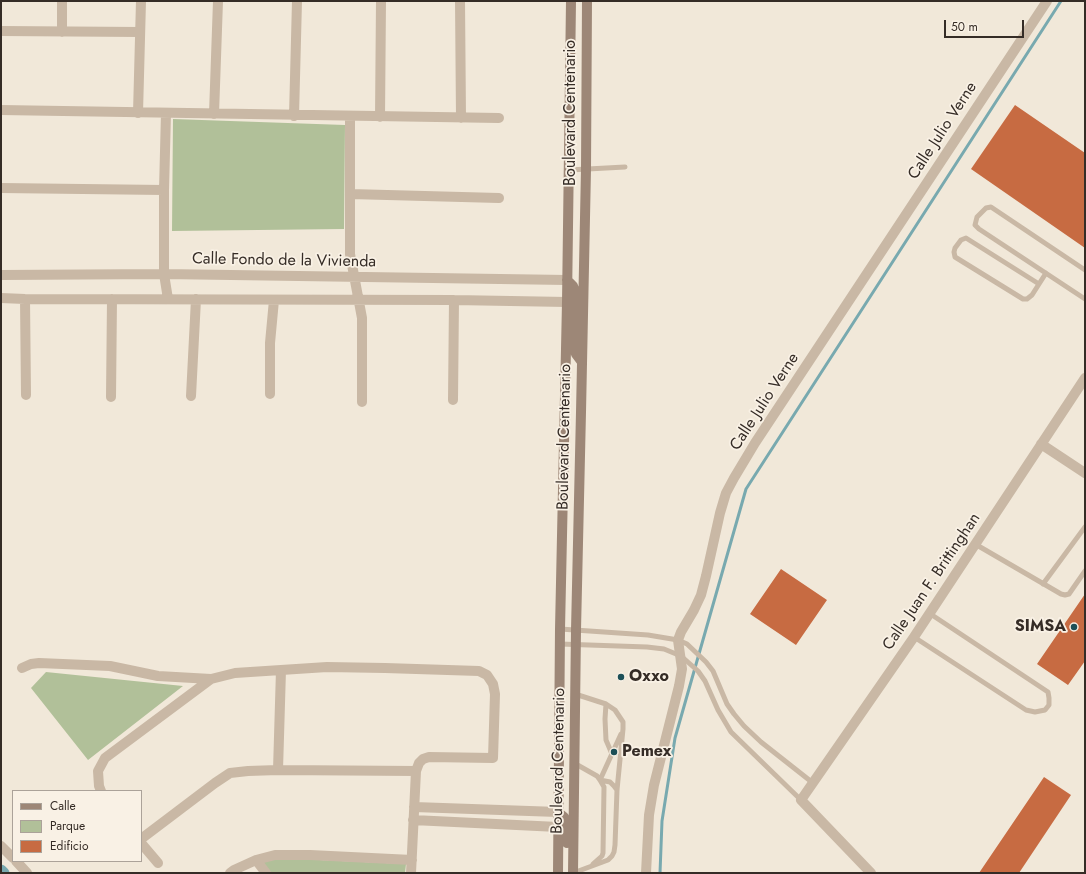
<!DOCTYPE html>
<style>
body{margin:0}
#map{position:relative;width:1086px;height:874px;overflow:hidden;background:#f1e8d9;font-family:Jost,sans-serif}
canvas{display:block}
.frame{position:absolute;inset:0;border:2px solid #352c26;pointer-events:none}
.legend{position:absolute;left:12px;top:790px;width:130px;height:72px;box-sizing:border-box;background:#f9f1e5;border:1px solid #aba299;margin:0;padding:5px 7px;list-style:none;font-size:12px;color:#352c26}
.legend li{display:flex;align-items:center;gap:8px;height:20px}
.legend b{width:20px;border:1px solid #aba299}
.scale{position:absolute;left:944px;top:20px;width:80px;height:18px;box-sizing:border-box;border:2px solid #352c26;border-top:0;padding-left:5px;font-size:12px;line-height:14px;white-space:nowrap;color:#352c26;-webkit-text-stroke:3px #f9f1e5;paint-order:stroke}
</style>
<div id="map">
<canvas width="1086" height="874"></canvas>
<div class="frame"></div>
<ul class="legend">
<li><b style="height:5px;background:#9d8777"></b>Calle</li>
<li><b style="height:11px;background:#b1c099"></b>Parque</li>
<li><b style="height:11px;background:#c76b42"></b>Edificio</li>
</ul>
<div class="scale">50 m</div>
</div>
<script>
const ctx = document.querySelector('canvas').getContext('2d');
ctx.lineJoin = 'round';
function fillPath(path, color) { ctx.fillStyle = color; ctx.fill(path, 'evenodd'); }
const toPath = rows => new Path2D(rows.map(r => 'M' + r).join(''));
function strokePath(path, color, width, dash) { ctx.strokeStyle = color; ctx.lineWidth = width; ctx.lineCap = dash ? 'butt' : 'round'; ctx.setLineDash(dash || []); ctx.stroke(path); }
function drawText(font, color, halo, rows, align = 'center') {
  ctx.font = font + ' Jost,sans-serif'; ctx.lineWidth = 3.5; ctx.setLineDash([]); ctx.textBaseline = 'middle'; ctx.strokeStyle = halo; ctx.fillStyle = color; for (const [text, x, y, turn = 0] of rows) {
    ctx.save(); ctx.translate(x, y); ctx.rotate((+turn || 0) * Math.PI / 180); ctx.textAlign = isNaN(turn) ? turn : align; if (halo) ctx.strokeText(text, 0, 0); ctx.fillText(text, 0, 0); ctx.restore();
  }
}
const green = toPath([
 [173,119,345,125,344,229,172,231],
 [46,672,183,686,88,760,31,688],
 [276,858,406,864,405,873,271,873,262,861]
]);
const stream = toPath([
 [660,873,662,821,675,738,746,489,1061,1]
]);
const canal = toPath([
 [1,870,4,873]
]);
const building = toPath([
 [1015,105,1085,153,1085,248,971,169],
 [781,569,827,600,796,645,750,614],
 [1085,594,1085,661,1068,685,1037,664],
 [1044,777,1071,795,1019,873,979,873]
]);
const lane = toPath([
 [569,170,625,167],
 [1085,270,991,207,986,208,977,217,975,225,979,229,1085,299],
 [1039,284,966,238,961,240,955,248,954,252,955,257,1023,299,1027,299,1032,295,1046,273],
 [975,544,1061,594,1065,595,1069,594,1085,571],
 [1043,584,1085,527],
 [560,629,648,635,678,640,687,644,706,662,713,671,727,704,734,714,744,726,761,742,813,783],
 [914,637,1026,710,1035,712,1045,710,1049,705,1049,698,1048,692,929,613],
 [560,644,647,647,664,649,681,656,698,671,705,681,718,710,731,732,801,800],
 [606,704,605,719,606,740,612,754],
 [574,763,597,776,600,780,604,787,603,853,602,856,593,864],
 [617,790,614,786,610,782,600,780,621,734],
 [573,873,608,860,612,856,614,852,615,845,617,790,623,729,623,722,615,710,606,704,575,694]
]);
const street = toPath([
 [460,1,461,118],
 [1,31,140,32],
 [62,32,62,1],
 [1,110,499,118],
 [138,113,141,1],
 [166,113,164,190,164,274,168,299],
 [214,114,218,1],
 [294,116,297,1],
 [350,117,350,254,362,318,362,402],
 [380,117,381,1],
 [1,188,164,190],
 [350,194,499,198],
 [1,275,164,274,567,280],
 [1,298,25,299,454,300,567,302],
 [25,299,26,395],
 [270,394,270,343,274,300],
 [191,396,196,299],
 [111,397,112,299],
 [453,400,454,300],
 [1041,444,1085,473],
 [22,668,31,664,39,663,110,666,158,676,211,679,235,673,327,667,385,668,479,671,487,675,493,684,495,694,493,758,429,757,423,759,419,763,416,771,278,770,248,771,230,773,215,783,141,839],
 [278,770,281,670],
 [101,791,99,786,98,771,105,758,211,679],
 [414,807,558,812],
 [413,820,558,827],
 [141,843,158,863],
 [1,846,13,858],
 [256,860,266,873],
 [16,861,27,873],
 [230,873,234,870,256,860,275,855,310,855,412,860],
 [411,873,416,771],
 [646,873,649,815,654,785,679,686,682,669,678,640,681,632,694,610,701,595,706,576,720,513,726,493,734,478,755,443,1047,1],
 [871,873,801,800,914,637,1085,378]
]);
const secondary = toPath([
 [567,280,573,286,575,291,575,351,576,354,582,362],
 [558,812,564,817,566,823,567,843],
 [558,873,560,629,567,302,571,1],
 [573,873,576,630,581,412,586,169,587,1]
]);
const markers = [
 [1074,627,4,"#1c4f57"],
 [621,677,4,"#1c4f57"],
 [614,752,4,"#1c4f57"]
];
const streetNames = [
 ["Boulevard Centenario",571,113,-90],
 ["Calle Julio Verne",943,131,-57],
 ["Calle Fondo de la Vivienda",284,261,1],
 ["Calle Julio Verne",765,402,-57],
 ["Boulevard Centenario",565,437,-89],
 ["Calle Juan F. Brittinghan",932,582,-56],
 ["Boulevard Centenario",559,761,-89]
];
const poiNames = [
 ["SIMSA",1066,627,"right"],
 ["Oxxo",629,677],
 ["Pemex",622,752]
];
fillPath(green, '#b1c099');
strokePath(stream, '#78a9af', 3);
strokePath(canal, '#78a9af', 11);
fillPath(building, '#c76b42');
strokePath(lane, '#c9b8a5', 5);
strokePath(street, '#c9b8a5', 10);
strokePath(secondary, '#9d8777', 10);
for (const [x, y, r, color] of markers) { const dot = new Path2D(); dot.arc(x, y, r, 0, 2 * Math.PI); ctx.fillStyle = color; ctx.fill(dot); strokePath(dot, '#f9f1e5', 1.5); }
drawText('16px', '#352c26', '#f9f1e5', streetNames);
drawText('bold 16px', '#352c26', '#f9f1e5', poiNames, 'left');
</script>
